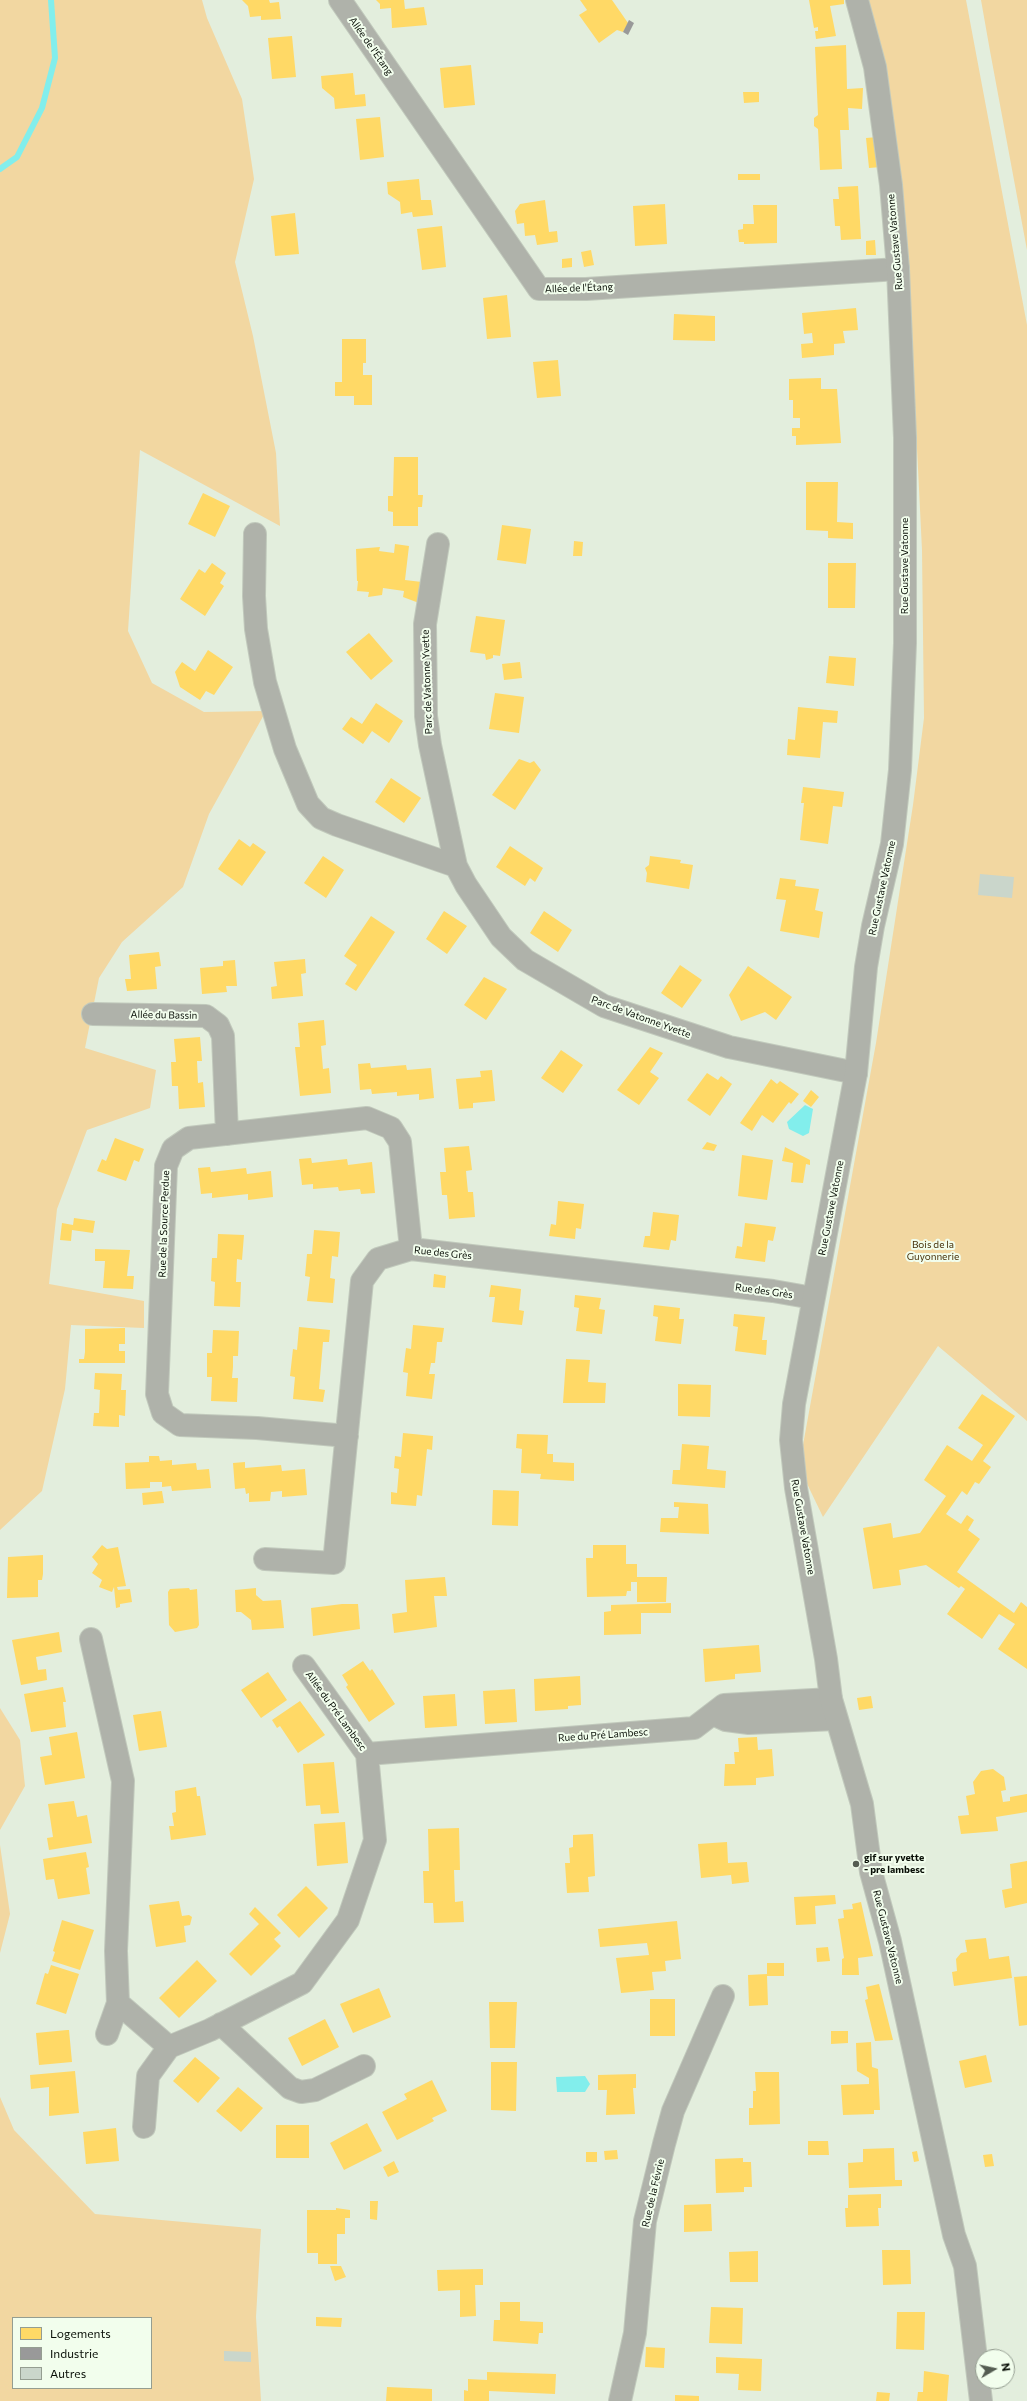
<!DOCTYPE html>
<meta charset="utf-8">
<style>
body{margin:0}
#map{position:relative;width:1027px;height:2401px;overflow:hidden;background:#e3eedd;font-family:Commissioner,sans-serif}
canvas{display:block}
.legend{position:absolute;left:12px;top:2317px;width:140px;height:72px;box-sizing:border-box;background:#f2feed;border:1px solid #959e91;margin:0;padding:5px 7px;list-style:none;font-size:12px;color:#090f07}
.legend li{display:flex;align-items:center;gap:8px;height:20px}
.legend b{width:20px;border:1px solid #959e91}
.north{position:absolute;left:975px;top:2349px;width:40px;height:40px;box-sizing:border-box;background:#f2feed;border:1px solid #959e91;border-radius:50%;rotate:81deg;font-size:11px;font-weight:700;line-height:16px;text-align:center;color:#090f07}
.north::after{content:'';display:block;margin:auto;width:14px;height:18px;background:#555d52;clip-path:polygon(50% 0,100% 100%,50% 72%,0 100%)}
</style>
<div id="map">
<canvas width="1027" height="2401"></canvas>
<ul class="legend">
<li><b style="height:11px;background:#ffd966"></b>Logements</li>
<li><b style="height:11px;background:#999"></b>Industrie</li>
<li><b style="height:11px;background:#cad6cb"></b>Autres</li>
</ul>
<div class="north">N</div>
</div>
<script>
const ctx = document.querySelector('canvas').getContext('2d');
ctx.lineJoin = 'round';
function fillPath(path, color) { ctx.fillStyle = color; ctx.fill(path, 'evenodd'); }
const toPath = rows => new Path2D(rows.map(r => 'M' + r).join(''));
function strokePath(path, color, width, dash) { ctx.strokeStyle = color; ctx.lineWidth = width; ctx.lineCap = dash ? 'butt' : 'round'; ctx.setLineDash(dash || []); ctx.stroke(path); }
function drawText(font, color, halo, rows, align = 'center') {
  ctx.font = font + ' Commissioner,sans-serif'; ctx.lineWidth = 4; ctx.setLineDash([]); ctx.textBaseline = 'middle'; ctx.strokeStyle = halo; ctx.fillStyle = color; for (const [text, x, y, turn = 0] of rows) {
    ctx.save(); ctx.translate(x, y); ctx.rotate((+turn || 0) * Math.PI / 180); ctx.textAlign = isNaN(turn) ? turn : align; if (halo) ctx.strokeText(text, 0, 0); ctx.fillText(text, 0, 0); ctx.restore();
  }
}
const green = toPath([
 [0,0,202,0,207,18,242,99,254,179,235,262,253,336,276,453,280,526,140,450,128,631,152,683,204,712,266,711,209,814,183,887,122,942,99,978,85,1048,156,1070,150,1108,87,1130,57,1209,49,1284,144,1301,144,1328,71,1325,65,1389,42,1491,0,1530],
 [866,0,966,0,1027,325,1027,1421,938,1346,823,1517,799,1467,876,1043,913,805,924,718,922,550,912,346],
 [981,0,1027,0,1027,250,990,51],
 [0,1708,20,1740,25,1786,0,1830],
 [0,1845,10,1914,0,1953],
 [0,2097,14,2130,95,2214,261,2229,256,2317,261,2401,0,2401],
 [13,2318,151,2318,151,2388,13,2388]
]);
const water = toPath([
 [805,1105,813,1109,809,1133,803,1136,789,1129,787,1122],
 [585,2076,590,2084,585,2092,557,2092,556,2077]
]);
const homes = toPath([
 [242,0,269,0,270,3,279,2,281,19,261,20,261,16,250,17,248,6],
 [376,0,404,0,405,9,424,7,427,25,392,28,391,8,380,9,380,4],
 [580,0,612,0,628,23,623,32,617,30,599,43,579,15,587,10],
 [809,0,844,0,844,4,830,6,836,36,816,39,815,31,818,31,818,27,814,28],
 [292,36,296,77,272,79,268,38],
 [846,45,847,89,863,88,862,109,848,108,849,130,840,130,842,169,820,170,818,129,814,126,814,118,818,115,815,47],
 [471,65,475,105,444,108,440,68],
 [353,73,355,95,365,94,366,106,335,109,334,98,322,88,321,76],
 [743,92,759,92,759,102,744,103],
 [380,117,384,157,360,160,356,119],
 [878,137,881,167,869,168,866,138],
 [738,174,760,174,760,180,738,180],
 [419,179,421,200,431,200,433,215,413,217,412,212,401,214,400,202,388,194,387,182],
 [858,186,861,239,841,240,840,226,835,226,833,199,839,199,838,187],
 [545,200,549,232,557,231,558,242,537,245,535,235,525,236,524,223,517,224,515,211,520,204],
 [665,204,667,244,635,246,633,206],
 [753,205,777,205,777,243,744,244,744,242,739,242,738,230,743,229,743,224,754,224],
 [295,213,299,254,275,256,271,216],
 [442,226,446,267,422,270,417,229],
 [875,240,876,255,866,255,866,241],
 [591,250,594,265,584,267,581,252],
 [572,258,572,267,562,268,562,259],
 [507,295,511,337,487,339,483,298],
 [856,308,858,330,843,331,845,343,834,344,834,355,802,358,801,344,813,343,812,333,804,334,802,313],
 [674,314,715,316,715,341,673,340],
 [342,339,366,339,366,363,363,363,363,375,372,375,372,405,354,405,354,396,335,396,335,382,342,382],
 [558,360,561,396,537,398,533,362],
 [821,378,821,389,837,389,841,443,796,445,796,436,792,436,792,428,800,428,800,418,793,418,793,400,789,400,789,379],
 [394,457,418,457,418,495,423,495,422,507,418,507,418,526,393,526,393,512,388,511,388,496,393,496],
 [806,482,838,482,837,522,853,523,853,539,828,538,828,531,806,530],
 [203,493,230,506,215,537,188,524],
 [502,525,531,529,526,564,497,560],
 [574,541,583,542,582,556,573,556],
 [395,544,409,546,405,580,422,582,419,603,403,597,404,591,383,588,382,595,368,597,369,592,357,591,358,581,357,581,356,549,380,547,379,551,394,553],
 [212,563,226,573,220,583,224,586,205,616,180,599,199,569,205,573],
 [828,563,856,563,855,608,828,608],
 [476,616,505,620,500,656,493,655,493,658,486,660,485,654,470,652],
 [369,633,393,661,371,680,346,652],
 [208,650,233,667,214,695,206,691,200,700,180,687,175,672,182,662,195,671],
 [829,656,856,658,854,686,826,683],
 [520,662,522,678,504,680,502,664],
 [495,693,524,697,519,733,489,729],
 [376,703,403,721,389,743,372,731,363,744,342,729,351,717,362,724],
 [798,707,838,711,837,723,823,722,820,758,787,755,788,739,795,740],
 [519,759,530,763,534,761,541,770,515,810,492,795],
 [391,778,421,798,404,823,375,802],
 [803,787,844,792,842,807,833,806,828,844,800,840,804,803,801,803],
 [239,839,250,847,253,843,266,852,242,886,218,869],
 [510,846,543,868,535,882,530,878,525,886,496,867],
 [323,856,344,870,326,898,304,883],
 [650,856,681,860,680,863,693,865,689,889,646,882,647,873,645,868,649,865],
 [780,878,796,880,795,886,819,889,815,910,823,912,819,938,780,931,786,900,776,899],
 [444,911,467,926,447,954,426,939],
 [544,911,572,930,558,952,530,933],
 [371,916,395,932,356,991,345,984,357,965,344,956],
 [159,952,161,966,155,967,157,989,127,991,125,979,131,979,129,955],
 [305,959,306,973,301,974,303,996,272,999,271,987,277,986,274,962],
 [235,960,237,986,226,986,227,992,202,994,200,968,223,966,223,961],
 [680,965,702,980,682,1008,661,993],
 [748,966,792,997,776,1020,765,1012,741,1021,729,995],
 [484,977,507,989,486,1020,464,1005],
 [324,1020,326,1045,321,1046,323,1069,329,1068,331,1093,300,1096,295,1047,300,1047,298,1023],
 [200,1037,202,1061,197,1061,198,1083,203,1082,205,1107,179,1109,178,1086,172,1086,171,1062,176,1062,174,1039],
 [650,1047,663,1053,650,1072,659,1078,639,1105,617,1090],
 [561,1050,583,1065,563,1093,541,1078],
 [370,1063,371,1068,406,1065,407,1070,431,1068,434,1098,419,1100,419,1094,397,1096,397,1092,372,1094,371,1089,360,1090,358,1064],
 [492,1070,495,1101,473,1103,473,1108,459,1109,456,1079,481,1077,480,1071],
 [707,1073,718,1080,721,1076,732,1084,710,1116,687,1100],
 [771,1079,777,1084,780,1081,799,1094,791,1104,789,1102,773,1123,762,1115,752,1131,740,1123],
 [811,1090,819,1097,811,1107,803,1101],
 [115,1138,144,1149,139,1162,134,1160,126,1181,97,1171,102,1159,106,1161],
 [707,1142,717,1145,714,1151,702,1149],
 [469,1146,472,1170,466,1171,467,1182,468,1192,473,1192,475,1217,449,1219,447,1195,442,1195,440,1172,446,1172,444,1148],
 [785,1147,810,1160,810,1165,806,1164,803,1183,791,1182,793,1163,782,1161],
 [742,1155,773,1160,767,1200,738,1196],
 [311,1158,312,1163,347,1159,348,1165,372,1162,375,1193,361,1194,360,1189,339,1191,338,1187,313,1189,313,1184,302,1185,299,1159],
 [210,1167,211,1172,246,1168,247,1174,271,1171,273,1197,248,1200,248,1194,212,1198,212,1193,201,1194,198,1168],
 [558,1201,584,1204,581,1229,576,1228,575,1239,549,1236,551,1224,556,1225],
 [653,1212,679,1215,676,1241,671,1240,669,1250,643,1247,645,1236,650,1236],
 [74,1218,95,1221,93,1233,72,1230,71,1241,60,1240,62,1223,73,1225],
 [745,1223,776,1227,773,1241,768,1240,765,1262,735,1258,737,1246,742,1247],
 [314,1230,340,1232,338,1257,332,1256,330,1278,335,1279,333,1303,307,1301,310,1277,305,1276,307,1254,312,1254],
 [218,1234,244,1235,242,1260,237,1259,236,1282,241,1282,240,1307,214,1306,215,1282,211,1281,212,1258,217,1258],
 [95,1249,130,1250,127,1276,134,1276,133,1289,103,1288,105,1261,95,1261],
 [434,1274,446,1276,445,1288,433,1287],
 [491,1285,521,1289,519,1310,524,1311,522,1325,492,1322,495,1297,489,1297],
 [575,1295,601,1298,599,1309,605,1310,602,1334,576,1331,579,1308,574,1307],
 [654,1305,680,1308,679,1319,684,1319,681,1344,655,1341,658,1317,653,1316],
 [734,1314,765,1317,762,1340,767,1340,766,1355,735,1351,738,1327,733,1326],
 [413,1325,444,1328,442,1342,437,1342,435,1363,431,1363,429,1374,435,1374,432,1399,406,1396,408,1373,403,1372,406,1348,411,1349],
 [299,1327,330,1330,329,1342,323,1342,319,1389,325,1390,323,1402,293,1399,295,1377,290,1376,293,1349,297,1350],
 [125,1328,125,1344,119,1344,119,1351,125,1351,125,1363,79,1363,79,1359,84,1359,85,1352,85,1329],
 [213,1330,239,1331,238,1356,233,1356,233,1367,232,1378,238,1378,237,1402,211,1401,212,1377,207,1377,207,1353,212,1353],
 [566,1359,590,1360,588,1382,606,1383,605,1403,563,1403],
 [95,1373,122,1374,121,1390,126,1390,125,1416,119,1415,119,1427,93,1426,94,1413,99,1413,100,1390,94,1389],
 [678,1384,711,1385,710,1417,678,1416],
 [982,1394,1015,1416,983,1461,991,1467,979,1484,975,1482,967,1495,962,1491,946,1514,961,1524,967,1515,974,1520,968,1530,980,1539,957,1572,1014,1613,1021,1602,1027,1607,1027,1669,998,1649,1015,1624,999,1614,982,1639,947,1614,965,1589,961,1586,959,1588,926,1565,899,1570,901,1585,873,1589,863,1528,891,1523,893,1538,920,1533,946,1496,924,1480,947,1445,972,1461,983,1445,958,1428],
 [403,1433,433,1436,432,1450,427,1449,422,1496,417,1495,416,1506,391,1504,391,1492,397,1493,399,1469,394,1468,395,1456,401,1457],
 [517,1434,548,1435,547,1454,553,1454,553,1462,574,1463,574,1481,540,1479,541,1474,521,1473,522,1449,516,1448],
 [682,1444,709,1446,707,1469,726,1471,725,1488,672,1484,673,1470,680,1470],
 [149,1456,159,1456,160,1461,172,1460,172,1465,196,1463,197,1470,209,1469,211,1488,172,1491,171,1486,162,1487,162,1482,150,1482,150,1488,126,1489,125,1463,149,1462],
 [245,1462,245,1468,281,1465,282,1471,305,1469,307,1495,282,1497,282,1491,271,1492,270,1501,249,1502,249,1493,246,1494,245,1488,235,1489,233,1463],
 [493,1490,519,1491,518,1526,492,1525],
 [162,1491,164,1503,143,1505,142,1493],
 [674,1502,708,1504,709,1534,660,1532,661,1518,678,1518,679,1507,674,1507],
 [102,1545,107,1549,118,1547,126,1586,117,1587,118,1590,130,1589,132,1602,120,1604,120,1607,116,1608,114,1587,112,1592,99,1587,102,1580,92,1573,98,1564,92,1557],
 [593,1545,626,1545,626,1564,637,1564,637,1577,667,1577,666,1602,637,1602,637,1582,631,1582,631,1591,627,1591,626,1596,587,1597,586,1558,593,1558],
 [43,1555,43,1574,42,1580,38,1580,38,1597,7,1598,8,1557],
 [445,1577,447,1596,434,1596,437,1627,394,1633,392,1614,407,1612,405,1580],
 [189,1588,190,1590,197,1589,199,1625,197,1628,175,1632,169,1625,168,1592,170,1589],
 [256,1588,256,1595,263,1601,281,1600,284,1628,252,1630,251,1620,241,1612,236,1612,235,1590],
 [671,1603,671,1613,641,1613,641,1634,604,1635,604,1612,611,1611,611,1605],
 [342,1604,358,1604,360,1629,313,1636,311,1608],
 [59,1632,62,1652,36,1657,38,1670,46,1669,47,1680,21,1685,12,1640],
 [759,1645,761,1672,735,1674,735,1679,705,1682,703,1649],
 [363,1661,370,1671,372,1669,395,1704,369,1722,346,1687,348,1685,342,1675],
 [268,1672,287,1700,261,1718,241,1690],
 [580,1676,581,1705,568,1706,568,1709,535,1711,534,1679],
 [63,1687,66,1702,63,1702,66,1727,31,1732,24,1694],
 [515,1689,517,1722,485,1724,483,1691],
 [455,1694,457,1726,425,1728,423,1696],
 [871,1696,873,1708,859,1710,857,1698],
 [300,1701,325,1735,298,1753,280,1726,277,1728,272,1720],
 [161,1711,167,1747,139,1751,133,1715],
 [77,1732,85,1778,45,1785,40,1757,52,1755,49,1737],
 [757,1737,758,1750,772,1749,774,1776,756,1778,756,1785,724,1786,725,1764,735,1764,734,1752,739,1752,738,1738],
 [334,1762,339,1813,321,1814,320,1805,306,1806,303,1764],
 [993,1769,1004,1777,1006,1790,1001,1791,1003,1802,1010,1801,1010,1797,1027,1794,1027,1812,996,1817,998,1831,961,1834,958,1816,969,1815,966,1796,975,1794,973,1782,981,1771],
 [196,1787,197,1796,200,1796,206,1835,171,1840,169,1826,174,1826,172,1813,176,1812,175,1791],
 [74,1801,77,1817,87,1815,92,1843,49,1850,47,1838,53,1837,48,1804],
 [345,1822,348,1863,317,1866,314,1824],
 [459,1828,460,1870,454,1870,455,1902,463,1901,464,1922,434,1923,433,1903,424,1903,424,1899,423,1871,429,1871,428,1829],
 [593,1834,595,1876,588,1877,589,1892,567,1893,565,1863,570,1863,569,1848,573,1847,573,1835],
 [727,1842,728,1863,747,1862,749,1882,732,1884,731,1875,701,1878,698,1844],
 [86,1852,89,1867,86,1868,90,1894,58,1899,54,1879,46,1880,43,1859],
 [1027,1861,1027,1903,1005,1908,1002,1890,1012,1888,1010,1864],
 [306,1886,328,1908,299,1938,277,1915],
 [835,1895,836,1904,815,1906,816,1924,796,1925,794,1897],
 [179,1901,182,1916,189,1915,192,1917,190,1925,184,1926,186,1942,156,1947,149,1905],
 [861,1902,873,1956,858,1958,859,1975,842,1975,842,1959,844,1958,838,1919,844,1918,843,1910,853,1909,852,1904],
 [255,1907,281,1933,274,1939,281,1946,251,1976,229,1954,259,1924,249,1914],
 [62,1920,94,1930,80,1970,52,1961,55,1952,53,1951],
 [677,1921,681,1959,665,1961,666,1971,652,1972,654,1990,621,1993,616,1958,649,1955,647,1943,600,1947,598,1929],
 [986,1938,989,1959,1009,1956,1012,1978,954,1986,952,1972,957,1971,956,1959,961,1953,967,1952,965,1940],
 [828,1947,830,1961,817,1962,816,1948],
 [197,1960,217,1981,179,2018,159,1998],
 [767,1963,784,1963,784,1976,767,1976,768,2005,749,2006,748,1975,767,1974],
 [51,1965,79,1974,66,2014,36,2004,45,1973,48,1974],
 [1027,1976,1027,2025,1019,2026,1014,1977],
 [879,1984,893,2040,875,2041,865,2000,868,1999,866,1987],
 [379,1988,391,2017,353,2033,340,2004],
 [650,1999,675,1999,675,2036,650,2036],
 [489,2002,517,2002,515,2048,490,2048],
 [325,2019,339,2047,302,2066,288,2038],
 [67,2030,69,2030,72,2062,39,2065,36,2033],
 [831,2031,848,2031,848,2043,831,2044],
 [871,2042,872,2067,878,2069,880,2110,874,2110,874,2114,843,2115,841,2085,869,2084,869,2078,857,2071,856,2043],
 [986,2055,992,2082,965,2088,959,2061],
 [195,2057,220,2078,198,2103,173,2081],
 [491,2062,517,2062,516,2111,491,2110],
 [75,2071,79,2113,49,2116,49,2087,31,2089,30,2075],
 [755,2072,779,2072,780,2124,749,2125,749,2108,753,2108,753,2091,756,2091],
 [636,2074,636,2088,633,2088,635,2114,606,2115,607,2090,598,2090,598,2075],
 [432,2080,447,2111,432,2118,434,2121,397,2140,382,2112,407,2099,404,2094],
 [238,2087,263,2108,241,2132,216,2111],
 [367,2123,382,2151,344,2170,330,2143],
 [276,2125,309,2125,309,2158,276,2158],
 [116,2128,119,2161,86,2164,83,2132],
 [808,2141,828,2141,829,2155,808,2155],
 [894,2148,895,2180,902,2180,902,2186,849,2188,848,2163,863,2162,863,2149],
 [617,2150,618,2159,605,2160,604,2151],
 [917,2151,919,2161,914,2162,912,2152],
 [586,2152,597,2152,597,2162,586,2162],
 [992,2154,994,2166,985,2167,983,2155],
 [743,2158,743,2162,751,2162,752,2187,744,2187,744,2192,716,2193,715,2159],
 [394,2161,399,2172,388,2177,383,2167],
 [881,2194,881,2208,878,2208,879,2226,846,2227,845,2208,848,2208,848,2195],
 [370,2201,378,2201,377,2220,370,2219],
 [711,2204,712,2231,684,2232,684,2205],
 [336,2208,350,2210,350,2218,345,2218,345,2234,337,2234,337,2264,318,2264,318,2253,307,2253,307,2210,336,2210],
 [882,2250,910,2250,911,2284,883,2285],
 [758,2251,758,2282,730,2282,729,2252],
 [330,2266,341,2266,346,2277,335,2281],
 [483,2269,483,2285,475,2285,476,2316,460,2317,460,2290,438,2291,437,2270],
 [500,2302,520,2302,520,2321,543,2322,543,2333,539,2333,538,2344,493,2341,494,2320,500,2320],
 [711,2307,743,2308,742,2344,709,2343],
 [897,2312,925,2312,924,2350,896,2349],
 [316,2317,342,2318,341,2327,316,2326],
 [646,2347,665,2348,664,2368,645,2367],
 [716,2357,762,2359,761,2391,738,2390,739,2374,716,2373],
 [924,2371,949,2375,947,2401,917,2401,918,2392,923,2392],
 [487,2372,556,2374,555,2394,489,2391,489,2401,464,2401,464,2390,468,2391,468,2379,487,2380],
 [387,2387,432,2389,432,2401,386,2401],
 [877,2392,890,2393,889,2401,876,2401],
 [675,2395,699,2396,699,2401,675,2401]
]);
const industry = toPath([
 [629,20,634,23,628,35,623,32]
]);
const stream = toPath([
 [0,169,17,157,42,108,55,58,51,0]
]);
const building = toPath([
 [980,874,1014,877,1012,898,978,895],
 [224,2351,251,2352,251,2362,224,2361]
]);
const minor = toPath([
 [340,0,539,289,586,289,898,269],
 [255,534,254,596,256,629,265,682,285,749,308,804,321,818,337,825,456,866],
 [438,544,425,624,426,716,430,745,456,866,466,885,501,937,525,960,604,1006,729,1047,856,1073],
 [93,1014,206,1016,218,1025,223,1036,227,1134],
 [347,1436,257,1428,180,1425,163,1413,157,1394,166,1166,173,1149,189,1138,367,1118,391,1128,400,1142,411,1249],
 [265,1559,334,1563,362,1281,378,1259,411,1249,773,1291,813,1298],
 [91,1639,123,1781,116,1951,118,2003,169,2047,210,2030,302,1983,348,1920,375,1840,367,1754,304,1666],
 [713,1714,726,1720,749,1723,835,1719],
 [367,1754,694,1728,724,1705,831,1699],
 [221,2024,290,2088,301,2092,315,2090,364,2066],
 [107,2034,118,2003],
 [144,2127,148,2076,169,2047],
 [620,2401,635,2333,645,2221,664,2144,673,2111,723,1996]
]);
const tertiary = toPath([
 [857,0,875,67,891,185,898,269,905,438,905,643,900,770,892,844,873,926,866,967,856,1073,794,1404,791,1440,796,1488,826,1659,831,1699,862,1804,871,1872,890,1941,954,2235,965,2266,981,2401]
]);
const markers = [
 [856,1864,4,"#555d52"]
];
const streetNames = [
 ["Allée de l'Étang",371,46,55],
 ["Rue Gustave Vatonne",895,242,-95],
 ["Allée de l'Étang",579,288,-2],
 ["Rue Gustave Vatonne",905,566,-90],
 ["Parc de Vatonne Yvette",427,682,-92],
 ["Rue Gustave Vatonne",882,888,-78],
 ["Allée du Bassin",164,1015,1],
 ["Parc de Vatonne Yvette",641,1017,20],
 ["Rue Gustave Vatonne",831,1208,-79],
 ["Rue de la Source Perdue",164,1224,-88],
 ["Rue des Grès",443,1253,6],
 ["Rue des Grès",764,1291,8],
 ["Rue Gustave Vatonne",803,1527,80],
 ["Allée du Pré Lambesc",336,1711,54],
 ["Rue du Pré Lambesc",603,1735,-4],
 ["Rue Gustave Vatonne",888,1937,76],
 ["Rue de la Févrie",653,2193,-77]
];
const parkNames = [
 ["Bois de la",933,1245],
 ["Guyonnerie",933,1257]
];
const poiNames = [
 ["gif sur yvette",864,1858],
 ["- pre lambesc",864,1870]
];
fillPath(green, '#f2d7a1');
fillPath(water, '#82eeec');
fillPath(homes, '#ffd966');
fillPath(industry, '#999');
strokePath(stream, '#82eeec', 6);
fillPath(building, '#cad6cb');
strokePath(minor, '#c1c9bc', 24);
strokePath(tertiary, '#c1c9bc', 24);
strokePath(minor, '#afb2aa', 22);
strokePath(tertiary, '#afb2aa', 22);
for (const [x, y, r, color] of markers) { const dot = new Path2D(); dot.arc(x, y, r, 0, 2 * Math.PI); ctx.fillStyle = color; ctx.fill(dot); strokePath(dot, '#f2feed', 1.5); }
drawText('10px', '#090f07', '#f2feed', streetNames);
drawText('10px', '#473009', '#f2feed', parkNames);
drawText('bold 10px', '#090f07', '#f2feed', poiNames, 'left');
</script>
